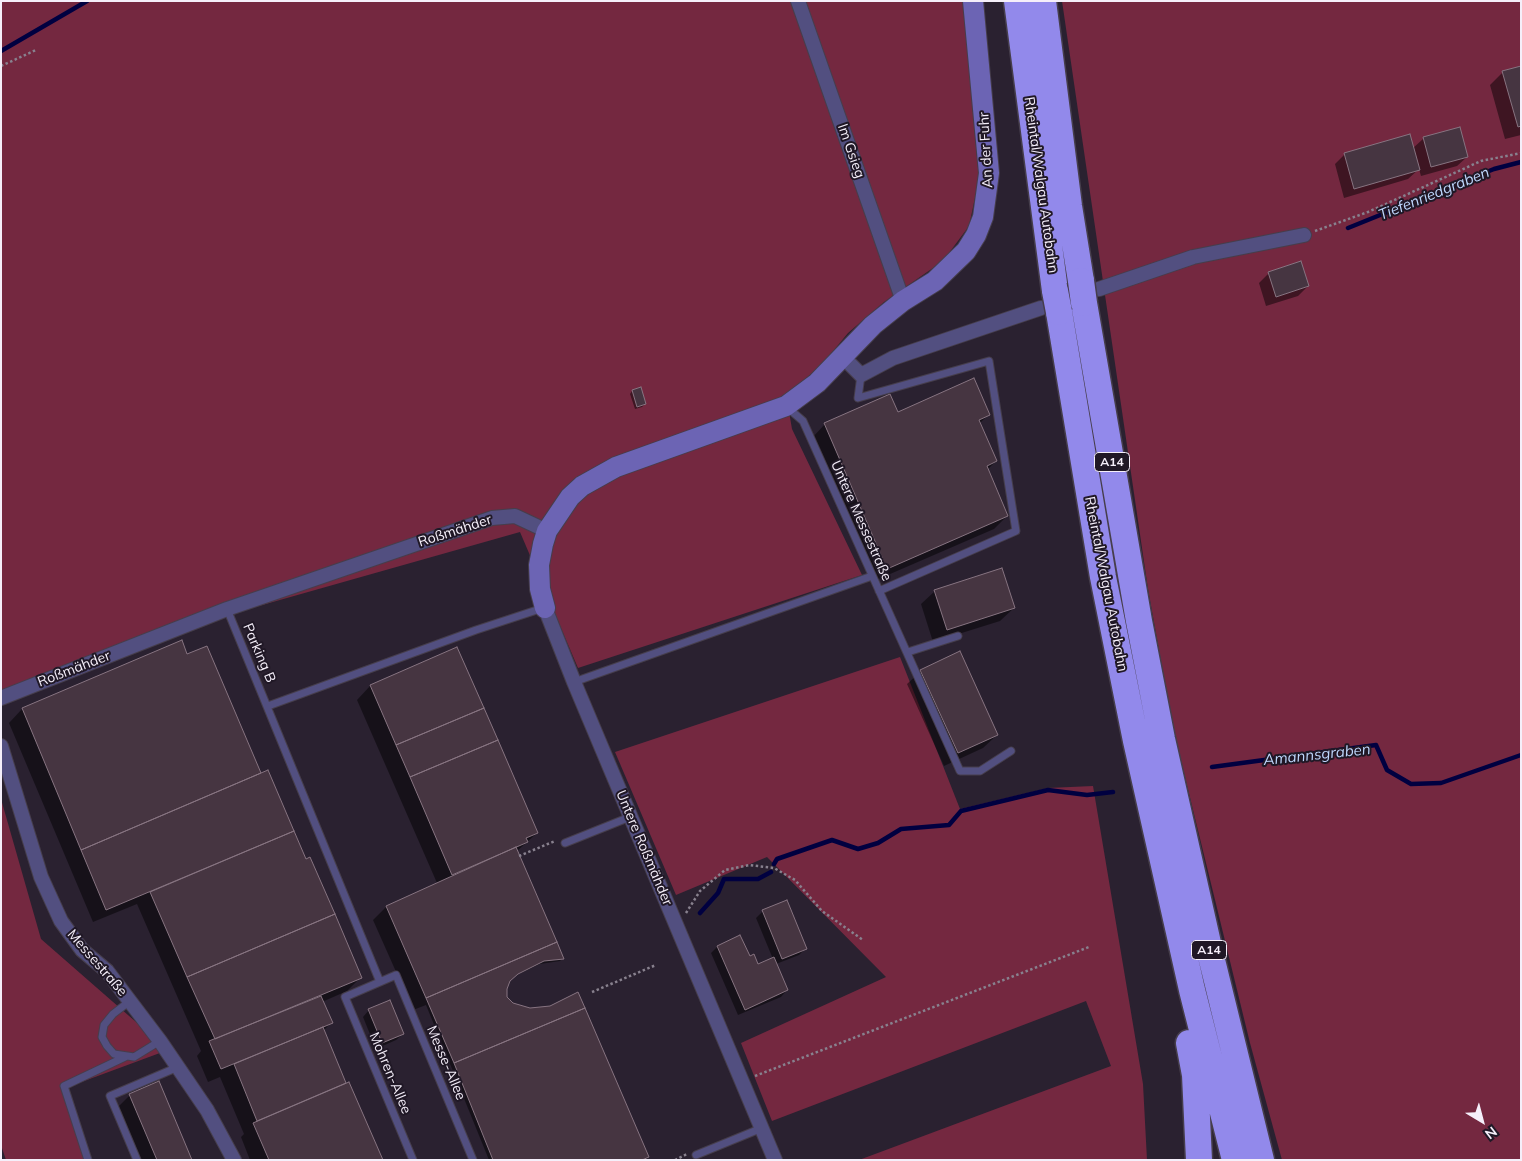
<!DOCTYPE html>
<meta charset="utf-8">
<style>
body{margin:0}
#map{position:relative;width:1522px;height:1161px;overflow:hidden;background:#2a2130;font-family:Mulish,sans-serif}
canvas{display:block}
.frame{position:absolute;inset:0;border:2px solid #f5effa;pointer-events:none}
.north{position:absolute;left:1457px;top:1096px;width:50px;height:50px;-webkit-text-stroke:4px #201826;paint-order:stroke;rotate:143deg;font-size:14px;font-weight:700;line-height:20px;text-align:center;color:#f5effa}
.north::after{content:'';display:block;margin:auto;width:18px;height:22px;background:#f5effa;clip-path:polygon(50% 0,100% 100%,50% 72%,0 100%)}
</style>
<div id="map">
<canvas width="1522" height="1161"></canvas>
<div class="frame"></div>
<div class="north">N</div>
</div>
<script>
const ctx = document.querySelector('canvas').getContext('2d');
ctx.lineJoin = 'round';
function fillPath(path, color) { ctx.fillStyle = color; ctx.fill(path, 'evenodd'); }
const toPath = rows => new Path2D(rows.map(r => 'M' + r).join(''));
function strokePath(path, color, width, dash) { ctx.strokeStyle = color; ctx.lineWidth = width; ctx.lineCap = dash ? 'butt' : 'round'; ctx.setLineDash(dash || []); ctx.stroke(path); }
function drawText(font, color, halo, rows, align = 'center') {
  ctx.font = font + ' Mulish,sans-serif'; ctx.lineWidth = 4; ctx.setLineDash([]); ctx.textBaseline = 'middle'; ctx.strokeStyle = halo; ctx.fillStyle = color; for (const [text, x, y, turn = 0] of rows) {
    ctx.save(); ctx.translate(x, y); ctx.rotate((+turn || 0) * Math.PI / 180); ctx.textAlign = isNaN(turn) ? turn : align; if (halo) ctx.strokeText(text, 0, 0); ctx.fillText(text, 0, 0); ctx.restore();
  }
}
const green = toPath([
 [1,1,963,1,979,179,969,226,943,261,884,302,848,333,820,367,786,394,792,429,862,575,578,668,520,532,241,611,1,692],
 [1062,1,1521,1,1521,1160,1282,1160,1250,1043,1173,728,1148,589],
 [900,657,960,809,1048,788,1093,786,1143,1084,1147,1160,859,1160,1111,1066,1086,1001,772,1121,741,1043,886,977,767,857,676,895,615,752],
 [1,799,41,939,168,1050,68,1087,86,1160,6,1160,1,1145]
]);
const shadow = toPath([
 [1521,67,1521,135,1505,139,1490,85,1503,72],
 [1459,129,1467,157,1457,166,1421,176,1419,169,1408,179,1344,198,1335,164,1344,155,1412,149,1423,139],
 [1269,273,1308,286,1298,296,1266,306,1259,283],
 [632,391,645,404,642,407,635,409,630,394],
 [897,414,988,415,979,424,996,461,987,470,1007,516,994,529,874,581,812,438,825,424],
 [935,591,1014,608,1000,621,933,642,921,604],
 [181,642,187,656,261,775,268,772,305,861,360,978,347,991,322,1002,331,1023,323,1031,345,1085,381,1160,250,1160,241,1137,244,1134,220,1077,208,1082,197,1056,201,1051,137,904,93,922,9,723,22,709],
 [457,648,537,833,516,852,562,959,560,961,540,964,514,976,505,988,506,998,513,1005,530,1009,550,1007,577,994,648,1160,489,1160,426,1005,413,1010,373,920,386,907,437,883,357,700,370,686],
 [921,671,997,735,983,748,944,766,907,684],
 [787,902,806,948,799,955,776,964,787,990,781,997,738,1015,711,953,717,947,740,937,749,958,758,966,773,959,756,918,762,912],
 [369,1010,403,1034,396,1040,376,1049,363,1017],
 [130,1095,190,1160,139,1160,117,1108]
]);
const stream = toPath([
 [1,51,87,1],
 [1348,228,1494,169,1521,162],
 [1212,767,1376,745,1387,770,1411,784,1441,783,1521,755],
 [774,864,777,859,832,840,858,849,878,843,901,829,949,825,961,811,1048,790,1087,795,1113,792],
 [700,913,718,893,724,879,758,879,771,872]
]);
const building = toPath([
 [1521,66,1521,126,1518,127,1502,71,1521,66],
 [1460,127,1468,157,1431,167,1423,137,1460,127],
 [1410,134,1420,170,1354,189,1344,153,1410,134],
 [1301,261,1309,286,1276,297,1268,272,1301,261],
 [974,378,990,415,979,420,997,461,987,466,1008,516,887,569,824,423,890,394,898,412,974,378],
 [641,387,646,404,637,407,632,390,641,387],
 [1002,568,1015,608,947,630,934,590,1002,568],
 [182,640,187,654,207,646,261,773,81,850,22,708,182,640],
 [457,647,484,708,396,745,370,685,457,647],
 [960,651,998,735,958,753,920,670,960,651],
 [484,708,498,740,410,777,396,745,484,708],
 [498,740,538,833,526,838,528,842,452,875,410,777,498,740],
 [268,770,294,831,106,910,81,850,268,770],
 [294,831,306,859,310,857,335,914,187,977,150,892,294,831],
 [516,847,557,942,426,998,386,906,516,847],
 [787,900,807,949,782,959,762,910,787,900],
 [335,914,362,978,215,1039,187,977,335,914],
 [740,935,750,956,754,954,758,964,774,957,788,990,745,1010,717,946,740,935],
 [557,942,564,959,544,961,518,974,510,981,507,989,507,997,513,1003,530,1008,550,1006,578,992,585,1008,454,1063,426,998,557,942],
 [321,996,333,1023,221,1069,209,1041,321,996],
 [390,1000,404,1034,382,1043,368,1009,390,1000],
 [585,1008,649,1157,642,1160,493,1160,454,1063,585,1008],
 [323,1027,346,1083,257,1121,234,1064,323,1027],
 [159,1081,192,1160,157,1160,129,1094,159,1081],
 [349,1082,383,1160,269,1160,253,1123,349,1082]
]);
const path = toPath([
 [1,66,36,50],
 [1315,231,1368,212,1481,161,1521,153],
 [519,856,555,841],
 [686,913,700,891,725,870,749,865,774,868,795,880,822,911,863,940],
 [592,992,656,965],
 [755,1076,1089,947],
 [675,1160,687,1154]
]);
const service = toPath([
 [861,375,858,398,989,361,1016,531,879,591],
 [788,408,803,421,960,771,980,771,1011,751],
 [227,609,380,982],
 [908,652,958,636],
 [574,682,872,576],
 [268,706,476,630,543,608],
 [565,843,630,817],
 [130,1001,113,1014,104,1025,102,1037,107,1046,114,1054,134,1057,160,1041],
 [696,1155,762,1128],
 [88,1160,64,1086,125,1057],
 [137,1160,110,1096,178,1067],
 [413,1160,345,997,396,975,473,1160]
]);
const minor = toPath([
 [798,1,903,301],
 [1099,289,1193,257,1304,235],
 [843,357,861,375,893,358,1041,308],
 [545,608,574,682,775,1160],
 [1,698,227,609,492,518,515,516,547,531],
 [1,746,41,877,61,921,82,950,107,971,160,1041,207,1110,234,1160]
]);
const secondary = toPath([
 [545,608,540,589,539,565,543,544,547,531,570,497,582,486,616,467,786,406,817,383,873,325,903,301,935,281,966,251,976,235,983,217,989,173,973,1]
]);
const motorway = toPath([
 [1017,1,1055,291],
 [1043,1,1069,206,1081,281],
 [1084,303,1139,621,1162,739,1210,952,1261,1160],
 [1059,312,1103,577,1136,741,1192,990,1235,1160],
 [1189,1043,1195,1075,1199,1160]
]);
const motorwayBridge = toPath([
 [1081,281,1084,303],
 [1055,291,1059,312]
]);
const shields = [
 [1112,462,35],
 [1209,950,35]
];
const shieldNames = [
 ["A14",1112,462],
 ["A14",1209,950]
];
const streetNames = [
 ["An der Fuhr",986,150,-93],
 ["Im Gsieg",851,151,71],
 ["Rheintal/Walgau Autobahn",1041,185,82],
 ["Untere Messestraße",861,521,66],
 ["Roßmähder",455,531,-18],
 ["Rheintal/Walgau Autobahn",1106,584,79],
 ["Parking B",259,653,67],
 ["Roßmähder",74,669,-21],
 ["Untere Roßmähder",644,848,67],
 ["Messestraße",97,963,49],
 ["Messe-Allee",446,1063,67],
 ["Mohren-Allee",390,1073,67]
];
const waterNames = [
 ["Tiefenriedgraben",1434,194,-22],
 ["Amannsgraben",1317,755,-6]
];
fillPath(green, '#742840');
fillPath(shadow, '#0007');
strokePath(stream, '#000040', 4.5);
fillPath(building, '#463541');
strokePath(building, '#877481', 1);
strokePath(service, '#463e4c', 9);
strokePath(minor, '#463e4c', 16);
strokePath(secondary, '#463e4c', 22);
strokePath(motorway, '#463e4c', 29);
strokePath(path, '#88818e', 2.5, [2.5, 2.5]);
strokePath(service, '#524f80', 7);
strokePath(minor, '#524f80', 14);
strokePath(secondary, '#6c64b4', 20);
strokePath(motorway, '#9289eb', 26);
strokePath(motorwayBridge, '#463e4c', 29, []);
strokePath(motorwayBridge, '#9289eb', 26);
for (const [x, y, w] of shields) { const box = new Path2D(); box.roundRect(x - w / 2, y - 9.5, w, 19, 4); ctx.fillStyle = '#201826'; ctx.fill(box); strokePath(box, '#f5effa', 1); }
drawText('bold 12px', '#f5effa', null, shieldNames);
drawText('14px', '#f5effa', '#201826', streetNames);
drawText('italic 15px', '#bfd7fd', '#201826', waterNames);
</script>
